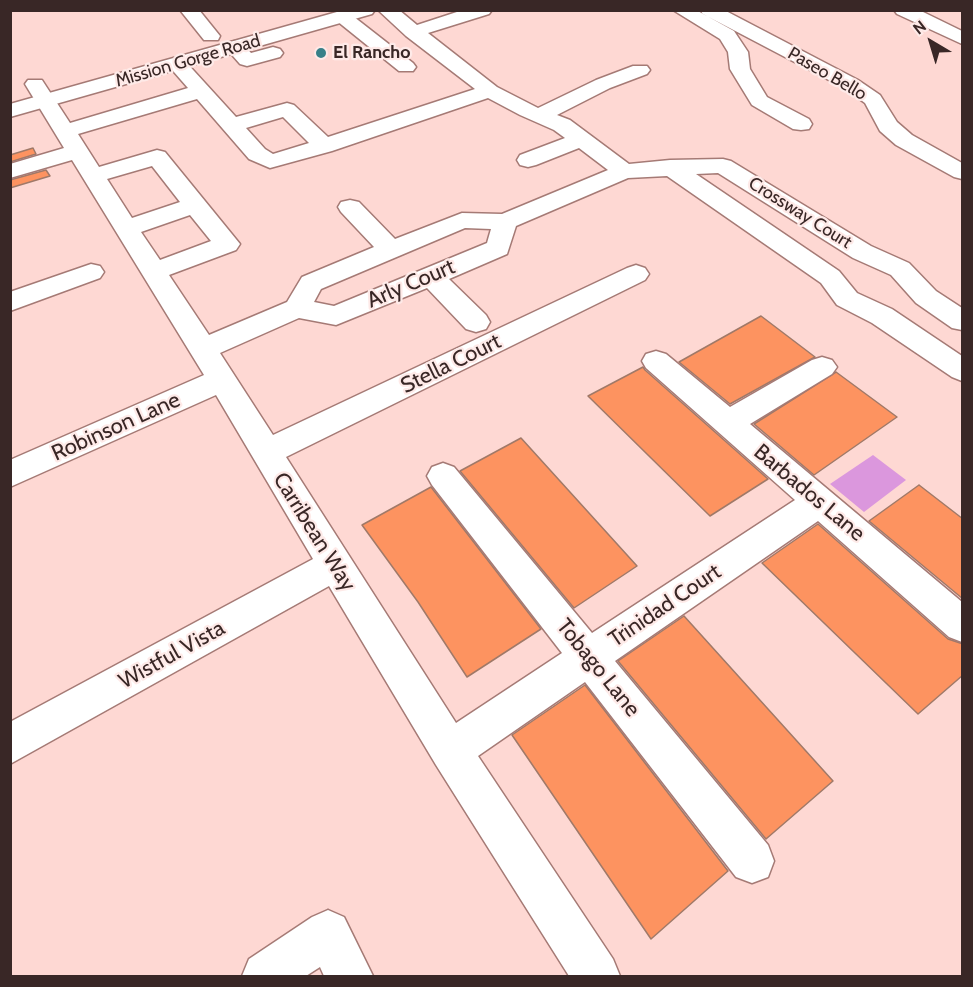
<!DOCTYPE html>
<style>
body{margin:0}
#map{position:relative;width:973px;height:987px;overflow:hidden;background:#fed8d3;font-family:Cabin,sans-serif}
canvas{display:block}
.frame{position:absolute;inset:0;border:12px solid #392726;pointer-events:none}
.north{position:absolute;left:901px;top:12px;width:60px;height:60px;-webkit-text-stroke:4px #feeae8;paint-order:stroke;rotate:322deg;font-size:16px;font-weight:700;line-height:24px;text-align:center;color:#392726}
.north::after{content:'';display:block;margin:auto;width:21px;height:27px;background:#392726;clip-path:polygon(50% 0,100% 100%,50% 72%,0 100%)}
</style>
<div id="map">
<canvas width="973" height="987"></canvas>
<div class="frame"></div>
<div class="north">N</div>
</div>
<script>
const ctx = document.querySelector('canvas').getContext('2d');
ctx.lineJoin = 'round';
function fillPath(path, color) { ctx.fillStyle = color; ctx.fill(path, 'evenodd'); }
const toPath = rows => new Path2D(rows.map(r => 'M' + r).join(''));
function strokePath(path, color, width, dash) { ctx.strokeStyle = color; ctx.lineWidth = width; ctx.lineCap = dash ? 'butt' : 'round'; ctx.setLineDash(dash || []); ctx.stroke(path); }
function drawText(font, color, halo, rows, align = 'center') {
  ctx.font = font + ' Cabin,sans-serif'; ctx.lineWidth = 4.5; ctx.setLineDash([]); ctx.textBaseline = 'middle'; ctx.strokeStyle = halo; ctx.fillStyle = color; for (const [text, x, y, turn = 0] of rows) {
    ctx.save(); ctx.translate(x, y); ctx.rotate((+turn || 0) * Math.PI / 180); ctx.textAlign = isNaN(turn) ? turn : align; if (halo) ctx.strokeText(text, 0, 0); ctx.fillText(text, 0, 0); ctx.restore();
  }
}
const green = toPath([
 [873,455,906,480,864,512,830,484]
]);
const building = toPath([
 [33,148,36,154,10,162,10,155,33,148],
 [46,170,50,176,10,188,10,180,46,170],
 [761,316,815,357,730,404,679,362,761,316],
 [643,367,645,370,768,479,710,516,588,396,643,367],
 [836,372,897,417,814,475,754,424,836,372],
 [521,438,637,566,574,608,460,471,521,438],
 [919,485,963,519,963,599,869,521,919,485],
 [431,487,541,629,467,677,418,602,362,525,431,487],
 [818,524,948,639,963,644,963,675,918,714,762,563,818,524],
 [684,616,833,781,766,839,618,661,684,616],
 [585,685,728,871,651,939,512,735,585,685]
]);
const minor = toPath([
 [180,10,199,10,220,36,218,40,204,40,180,10],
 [378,10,399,10,417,25,463,10,492,10,489,14,428,33,497,87,538,108,596,80,633,66,647,66,650,70,647,74,610,88,557,115,570,120,629,164,670,160,723,159,731,161,871,246,909,263,936,291,962,308,962,330,952,328,916,303,891,275,853,258,718,173,696,174,839,271,857,293,892,309,962,356,962,381,952,377,872,323,837,305,821,283,667,176,628,178,516,226,507,254,449,279,486,315,490,322,486,329,476,332,466,329,427,288,336,325,299,318,220,353,273,435,627,268,636,265,645,268,649,274,645,280,286,457,456,723,562,653,432,485,427,476,432,467,443,463,454,467,592,633,795,500,646,368,642,361,646,354,656,351,666,354,730,407,812,360,822,357,832,360,837,367,832,374,750,424,962,602,962,642,949,637,818,521,615,661,768,845,774,861,768,877,752,883,736,877,585,682,478,756,613,959,620,976,569,976,436,765,329,586,10,764,10,722,313,559,216,395,10,487,10,460,204,375,72,160,10,178,10,164,64,148,25,84,28,80,42,80,70,123,188,88,167,64,170,60,177,58,184,60,236,117,287,103,294,105,328,137,475,89,406,36,378,10],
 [488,98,520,115,554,130,565,138,520,155,517,160,520,165,528,167,536,165,579,148,608,170,502,214,462,213,395,239,359,202,350,200,341,202,338,207,341,212,374,247,302,277,287,302,209,335,169,275,236,250,240,244,165,152,157,150,99,167,78,134,197,99,249,159,270,168,332,151,488,98],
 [283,117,309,143,273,154,265,149,246,128,283,117],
 [152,166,180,202,132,218,107,179,152,166],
 [190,215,211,241,160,260,141,232,190,215],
 [465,228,491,229,487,243,334,306,314,302,321,289,465,228],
 [673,10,696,10,734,31,748,52,750,69,767,97,809,119,812,124,809,129,801,130,793,129,752,105,730,69,728,52,720,39,673,10],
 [700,10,724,10,858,80,880,95,897,122,912,135,962,163,962,179,954,177,896,145,880,131,865,103,844,88,703,14,700,10],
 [894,10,919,10,962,31,962,44,897,14,894,10],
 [343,12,349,13,413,63,416,67,413,71,399,71,337,21,334,17,337,13,343,12],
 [235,41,242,43,251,53,273,47,280,49,283,53,280,57,247,66,240,64,225,47,228,43,235,41],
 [91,264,100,266,104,272,100,278,10,311,10,292,91,264],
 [328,910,344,917,373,976,324,976,320,967,306,976,242,976,249,959,312,917,328,910]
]);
const major = toPath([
 [344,10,375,10,372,14,10,117,10,104,344,10]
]);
const markers = [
 [321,53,6,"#388088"]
];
const farPoinames = [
 ["El Rancho",333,53]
];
const farStreetnames = [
 ["Mission Gorge Road",188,61,-16],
 ["Paseo Bello",827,74,30],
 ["Crossway Court",800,213,32]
];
const streetNames = [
 ["Arly Court",411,284,-23],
 ["Stella Court",451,364,-26],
 ["Robinson Lane",116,427,-24],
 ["Barbados Lane",809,493,40],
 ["Carribean Way",314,532,58],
 ["Trinidad Court",665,606,-34],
 ["Wistful Vista",172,655,-29],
 ["Tobago Lane",598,668,51]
];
fillPath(green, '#db97dd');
fillPath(building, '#fd9360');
strokePath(building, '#a07968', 1.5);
strokePath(minor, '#a57a75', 3);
strokePath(major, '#a57a75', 3);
fillPath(minor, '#fff');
fillPath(major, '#fff');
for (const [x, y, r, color] of markers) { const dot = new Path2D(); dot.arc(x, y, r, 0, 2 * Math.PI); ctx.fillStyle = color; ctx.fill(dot); strokePath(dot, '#feeae8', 2); }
drawText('bold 18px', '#392726', '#feeae8', farPoinames, 'left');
drawText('18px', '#392726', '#feeae8', farStreetnames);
drawText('22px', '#392726', '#feeae8', streetNames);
</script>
